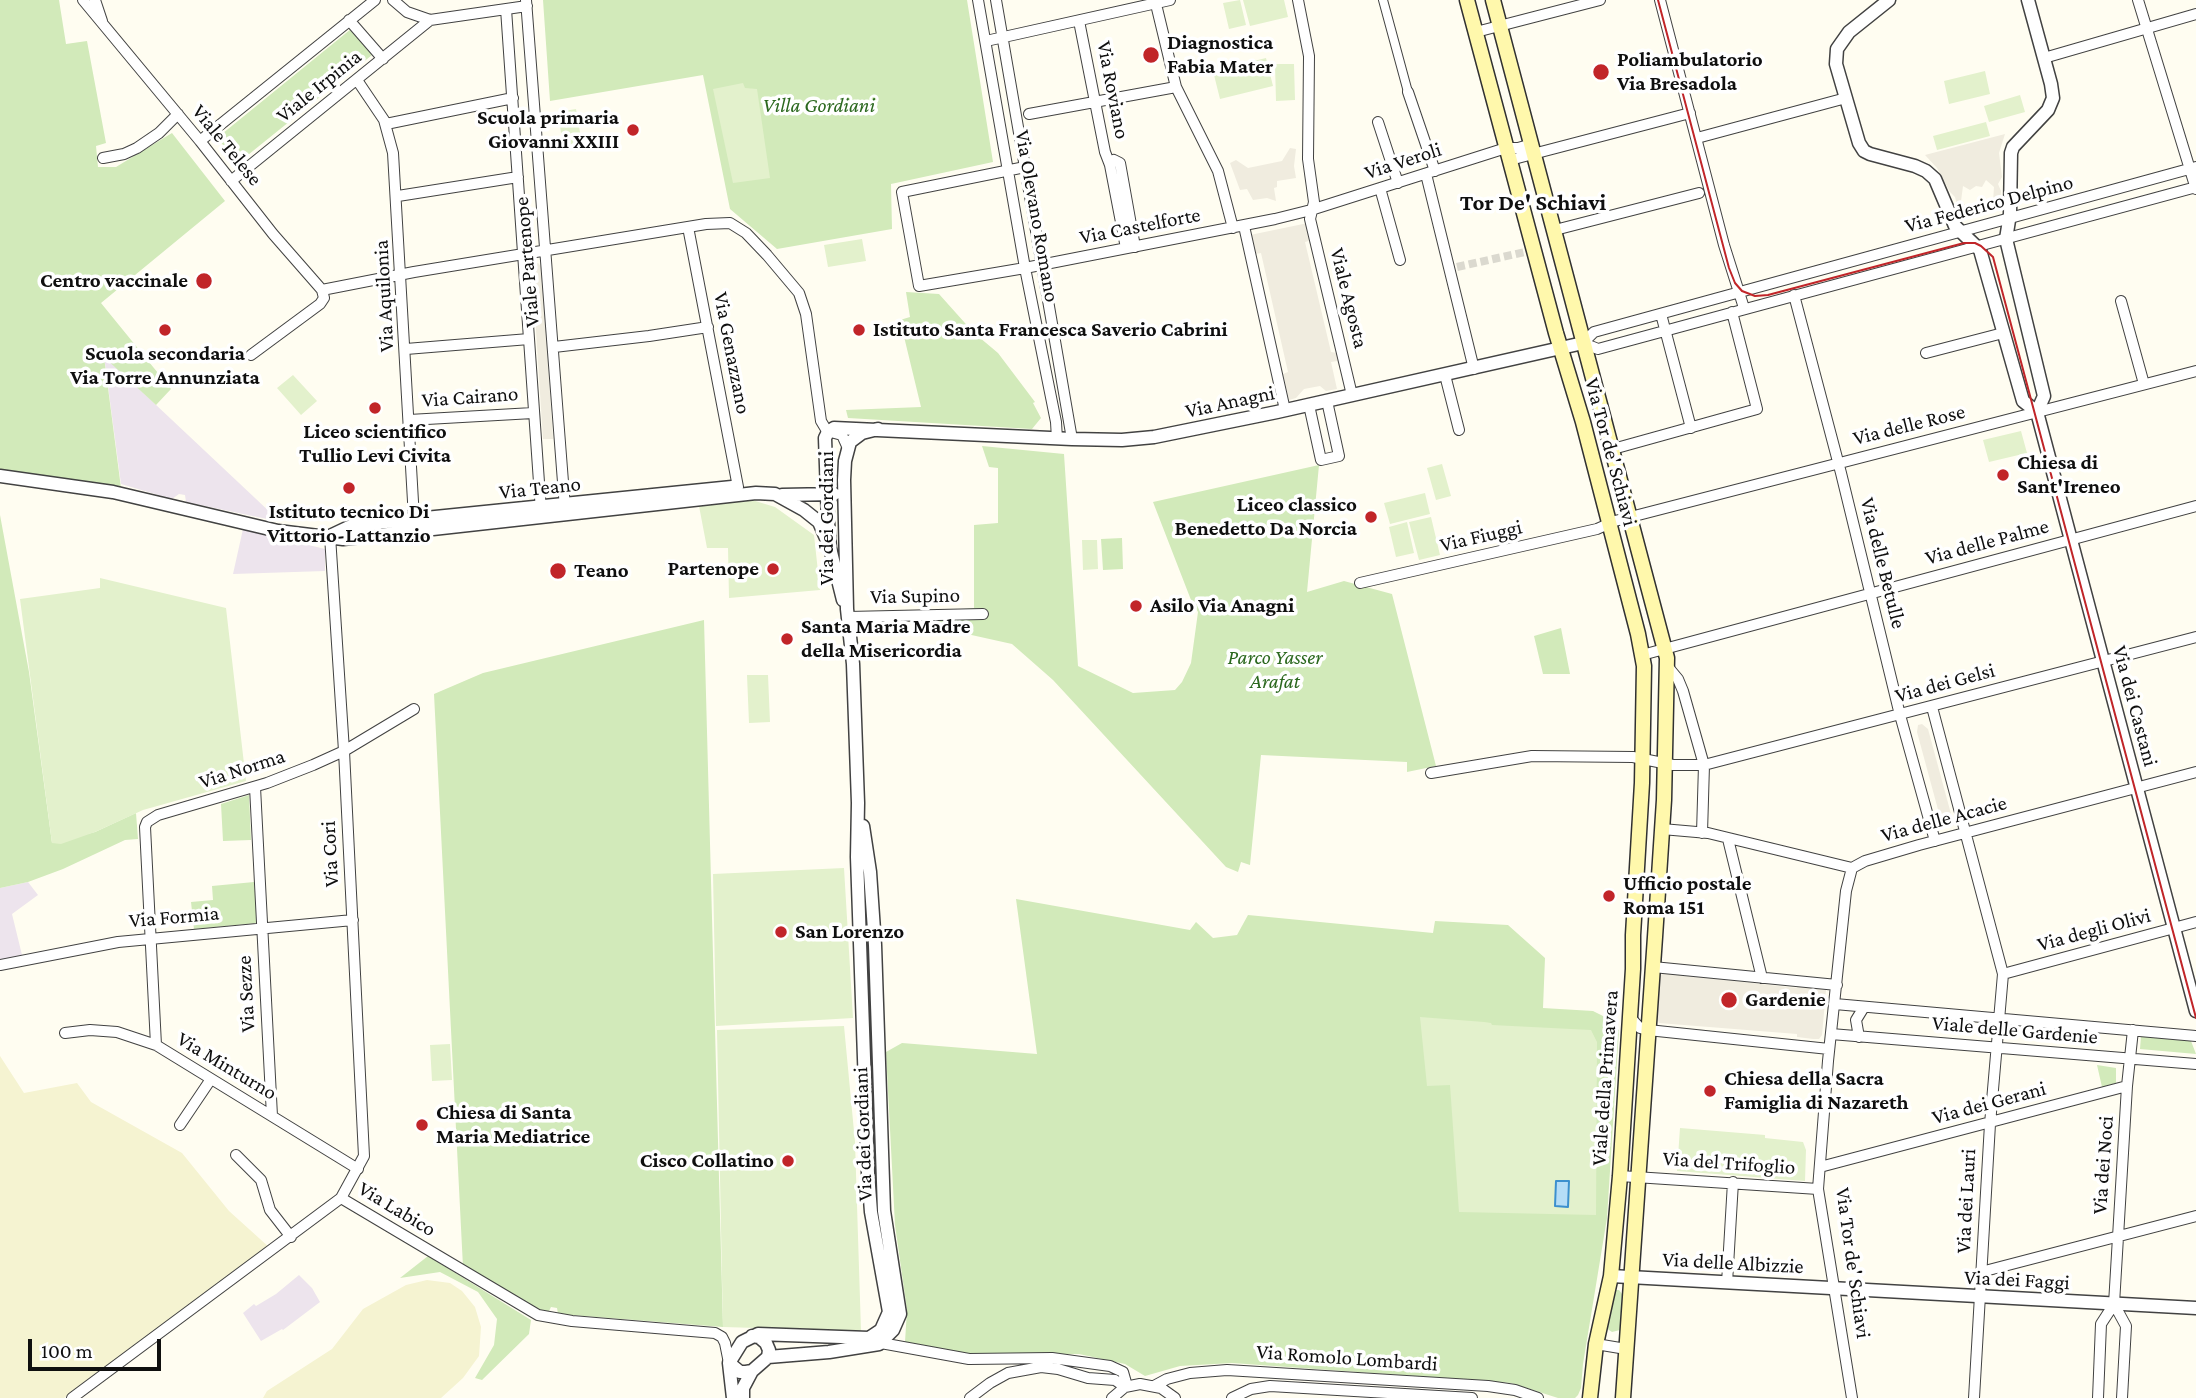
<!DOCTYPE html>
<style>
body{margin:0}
#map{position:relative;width:2196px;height:1398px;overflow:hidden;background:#fffdf1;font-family:"Crimson Pro",serif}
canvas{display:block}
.scale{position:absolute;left:28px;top:1339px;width:133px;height:32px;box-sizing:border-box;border:4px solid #0f0f0f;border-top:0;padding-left:9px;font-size:21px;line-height:24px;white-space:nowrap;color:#0f0f0f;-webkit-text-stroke:5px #fff;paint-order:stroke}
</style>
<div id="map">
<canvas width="2196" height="1398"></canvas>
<div class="scale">100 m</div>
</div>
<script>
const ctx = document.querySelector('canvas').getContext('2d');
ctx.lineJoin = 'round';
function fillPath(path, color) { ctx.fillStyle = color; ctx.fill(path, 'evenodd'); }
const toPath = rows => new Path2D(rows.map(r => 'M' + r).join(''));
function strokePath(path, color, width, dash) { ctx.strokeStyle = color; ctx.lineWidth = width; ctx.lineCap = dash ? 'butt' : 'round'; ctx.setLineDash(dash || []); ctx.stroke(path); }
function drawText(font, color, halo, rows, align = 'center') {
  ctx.font = font + ' "Crimson Pro",serif'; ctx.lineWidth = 7; ctx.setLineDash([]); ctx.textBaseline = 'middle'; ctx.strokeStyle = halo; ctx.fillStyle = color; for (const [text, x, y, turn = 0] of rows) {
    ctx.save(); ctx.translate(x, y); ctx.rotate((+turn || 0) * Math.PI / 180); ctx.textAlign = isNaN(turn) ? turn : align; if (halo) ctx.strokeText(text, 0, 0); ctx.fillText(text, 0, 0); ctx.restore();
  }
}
const industrial = toPath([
 [104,356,272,514,267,519,186,502,185,495,179,494,172,499,121,484],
 [243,529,325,549,325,571,233,574],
 [28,882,38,895,12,914,22,955,0,960,0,888],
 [299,1275,312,1288,320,1302,283,1330,282,1329,261,1341,243,1313,254,1304,256,1306,276,1294]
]);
const farmland = toPath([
 [0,1056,24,1093,77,1083,91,1102,182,1153,229,1211,270,1248,64,1398,0,1398],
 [427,1280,450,1283,462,1291,475,1307,481,1327,479,1356,463,1378,441,1398,263,1398,267,1391,332,1349,363,1309,406,1285]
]);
const green = toPath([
 [0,0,59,0,66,44,87,41,106,143,96,146,98,167,116,167,172,133,225,201,101,303,171,389,156,405,104,357,121,488,0,470],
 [543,0,967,0,993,162,891,184,892,229,777,249,730,209,703,75,550,101],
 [351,29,372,55,238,163,217,138],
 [906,292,939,294,973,332,998,353,1035,402,1033,403,1041,418,1032,429,848,418,846,410,921,407,900,320,910,317],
 [982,446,1064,454,1078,666,1133,693,1175,690,1182,682,1191,663,1198,612,1191,600,1153,502,1319,465,1307,592,1344,581,1392,594,1436,766,1407,772,1407,762,1261,755,1250,865,1241,862,1238,872,1226,867,1053,680,1012,644,931,626,932,612,974,608,974,525,998,523,998,468,989,467],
 [0,515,29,672,52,843,95,832,136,813,138,839,125,840,63,869,28,882,0,888],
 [1122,538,1123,569,1103,570,1101,539],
 [704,620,723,1327,558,1314,557,1308,551,1307,548,1313,536,1310,463,1267,434,694,483,673],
 [1561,628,1570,674,1543,674,1534,636],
 [249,795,251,840,223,841,221,804],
 [254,882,258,923,194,929,191,902,213,900,212,886],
 [1016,899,1190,930,1196,922,1213,938,1237,935,1248,915,1433,933,1435,921,1508,925,1545,958,1543,1008,1593,1011,1603,1016,1619,1030,1607,1218,1583,1364,1581,1388,1578,1395,1575,1398,1558,1398,1511,1383,1232,1363,1180,1366,1145,1376,1125,1364,1079,1354,983,1355,945,1351,905,1342,907,1310,895,1225,886,1052,902,1043,1037,1054],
 [2141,1036,2191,1041,2196,1054,2140,1049],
 [2097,1065,2116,1068,2116,1083,2102,1087],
 [428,1256,531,1320,529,1334,482,1380,475,1378,494,1345,497,1319,478,1292,440,1272,400,1278],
 [1614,1290,1619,1290,1622,1294,1620,1330,1612,1332,1606,1328]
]);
const pitch = toPath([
 [1240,0,1246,25,1229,29,1223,3],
 [1243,0,1284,0,1288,17,1250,26],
 [1266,58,1273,86,1220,99,1213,71],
 [1275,64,1294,64,1295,100,1276,101],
 [1985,71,1990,94,1949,104,1944,81],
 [743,83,745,88,757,89,770,178,733,183,713,89],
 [2020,95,2025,112,1989,122,1984,106],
 [576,109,582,144,563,147,558,112],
 [1986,122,1990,136,1937,150,1933,136],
 [862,239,866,261,828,267,824,245],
 [293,375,317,401,301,415,277,388],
 [2021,431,2027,453,1989,462,1983,440],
 [1442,464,1451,496,1436,500,1427,468],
 [1425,493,1430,514,1390,524,1384,503],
 [752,500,775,507,814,535,820,590,729,598,728,548,707,548,699,506],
 [1431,517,1440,555,1419,560,1409,522],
 [1407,522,1414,553,1396,557,1389,527],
 [1082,540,1097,540,1098,569,1083,570],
 [100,578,226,608,246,781,143,810,95,832,61,844,52,843,20,599,100,588],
 [747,675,768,675,770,722,749,723],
 [844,868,853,1018,716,1026,713,874],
 [1420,1017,1484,1022,1491,1023,1492,1025,1591,1030,1597,1042,1596,1215,1459,1212,1450,1085,1427,1086],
 [844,1026,855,1142,861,1331,723,1327,717,1030],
 [450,1044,452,1080,432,1081,430,1045],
 [1680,1128,1765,1135,1765,1138,1803,1142,1806,1150,1805,1181,1677,1171]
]);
const plaza = toPath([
 [2005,134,1999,153,2002,177,1998,184,2001,191,2000,204,1997,209,1985,215,1976,217,1966,215,1958,209,1955,197,1950,192,1937,168,1925,155],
 [1986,180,1994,187,1993,202,1991,206,1972,211,1961,201,1963,186,1970,190,1976,186,1982,187],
 [1290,148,1296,149,1294,166,1296,178,1277,181,1277,187,1274,188,1276,201,1267,198,1253,200,1247,189,1240,190,1230,163,1236,160,1248,168,1282,161],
 [1308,223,1312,240,1305,242,1331,352,1337,353,1344,381,1337,361,1331,362,1337,389,1326,391,1320,386,1304,389,1296,398,1289,400,1283,374,1288,372,1261,253,1255,254,1250,235],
 [538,263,542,268,553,439,543,439,532,269,534,264],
 [1922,724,1928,729,1954,825,1943,828,1917,732,1918,725],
 [1663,973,1797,988,1798,986,1824,988,1826,990,1822,1035,1819,1039,1813,1039,1797,1037,1797,1034,1659,1023,1656,1016,1659,977]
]);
const water = toPath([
 [1556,1181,1569,1181,1568,1207,1555,1206,1556,1181]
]);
const pedestrianTunnel = toPath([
 [1457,267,1525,252]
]);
const pedestrian = toPath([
 [1383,0,1408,92]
]);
const minor = toPath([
 [83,0,200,141,273,234,322,290],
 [95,0,102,21],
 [393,0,407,12,430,20,527,6],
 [526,0,565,508],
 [978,0,1025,268,1056,422,1057,439],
 [996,0,1072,439],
 [1155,0,1176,87,1218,171,1233,228],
 [1298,0,1309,56,1308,159,1314,202,1310,219,1352,395],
 [1660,0,1724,245,1744,308],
 [2138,0,2196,189],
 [506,9,541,511],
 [349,20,383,59],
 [1079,21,1105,152,1110,165],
 [1476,32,1600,0],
 [986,41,1170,0],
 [2044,58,2196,14],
 [357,80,384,120,393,153,414,519],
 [1408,92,1435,171],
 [1029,114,1176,87],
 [1378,122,1398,183],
 [386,124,513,98],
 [1697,138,1846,98],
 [200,141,375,0],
 [103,158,124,154,137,148,159,133,178,114],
 [1510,160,1690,113],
 [1025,167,902,192,919,286,1025,268,1275,219,1311,210,1506,148,1518,148,1532,144],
 [2196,167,1594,332,1583,343,1598,349,2196,187],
 [1426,174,1474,369],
 [231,181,430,20],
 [1380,188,1400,260],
 [398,196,518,177],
 [1244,226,1285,410],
 [688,227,738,487],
 [1555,230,1699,193],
 [1126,248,1110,165,1114,160,1120,163,1135,247],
 [322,290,414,272,706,224,730,223,746,233,767,255,799,293,806,314,821,421,827,431,842,435,847,446],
 [1794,295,1841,473,1900,715,1935,841],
 [2121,301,2144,384],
 [1661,314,1691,428],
 [554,347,649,336,708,327],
 [406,349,529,339],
 [1926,353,2003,333],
 [251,355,320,304,324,298,322,290],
 [1445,375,1459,430],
 [1309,405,1321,460,1339,456,1327,401],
 [409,420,533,413],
 [1613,449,1757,409,1732,312],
 [330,536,344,751,364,1156,341,1198],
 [1360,583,1597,529,1615,521,2196,371],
 [848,617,983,614],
 [1642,655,2196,506],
 [1668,667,1678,679,1683,691,1704,765,1702,833],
 [1932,707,2003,974,1990,1124,1974,1398],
 [1431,773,1532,756,1633,757,1673,765,1704,765,2196,637],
 [255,787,272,1116],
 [1662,829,1708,833,1852,868,1865,861,1919,845,2196,772],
 [1728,839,1762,978],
 [0,965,118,942,353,920],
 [1653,967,1837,985],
 [2003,974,2196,922],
 [1835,1004,2196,1036],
 [1630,1017,1640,1028,1648,1030,1829,1049],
 [65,1033,90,1030,117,1032,156,1045,358,1169],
 [1831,1034,2196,1064],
 [1859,1037,1856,1020,1864,1007],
 [156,1045,145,827,147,822,158,815,267,783,313,765,344,751,414,709],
 [180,1125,211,1079],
 [236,1155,261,1180,270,1210,291,1237],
 [1820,1167,2127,1086],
 [1620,1176,1818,1189],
 [1981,1272,2196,1216],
 [1727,1283,1733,1182],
 [2114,1304,2126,1326,2122,1398],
 [881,1343,969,1359,1052,1358,1110,1366,1123,1372,1127,1386],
 [1596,1344,1626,1349],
 [1154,1386,1167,1379,1190,1373,1227,1370,1488,1386,1515,1390,1538,1398],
 [72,1398,341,1198,538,1315,572,1321,715,1333,722,1337,725,1343,729,1363],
 [970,1398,990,1383,1008,1373,1041,1367,1058,1369,1088,1378,1115,1380,1125,1387],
 [1112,1398,1125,1387,1140,1384,1161,1388,1175,1398],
 [1232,1398,1251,1389,1270,1386,1472,1398],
 [1852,1398,1818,1189,1828,1061,1846,891,1852,868],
 [2098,1398,2101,1324,2114,1304,2127,1086,2133,1030]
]);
const tertiary = toPath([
 [1889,0,1849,32,1837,49,1836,64,1859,143,1864,151,1870,154,1915,166,1926,171,1935,179,1955,226,1980,250,2023,401,2037,412],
 [2028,0,2051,84,2053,98,2048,110,2013,147,2011,153,2010,214,2006,239,2044,396,2037,412],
 [2037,412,2196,1011],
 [0,476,113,492,278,531,343,539,756,493,775,494,804,510,819,522,826,538],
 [782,495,834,494],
 [330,536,349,527,366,524,732,487],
 [843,600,830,548,828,522,825,438,828,432,834,428,1072,439,1122,440,1154,437,1277,412,1583,343],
 [1611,1276,2196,1308],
 [768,1357,829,1352,879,1344,893,1330,900,1314,884,1211,875,945,870,872,863,826],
 [729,1363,742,1342,758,1334,869,1338,881,1330,889,1312,871,1212,868,1173,857,857,858,803,853,664,847,609,844,480,845,461,850,442,862,433,878,429],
 [729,1363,740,1372,746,1372,752,1371,768,1357,769,1350,766,1343,759,1337,752,1336],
 [729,1363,733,1398],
 [743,1398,743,1388,752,1371]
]);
const secondary = toPath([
 [1467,0,1556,333,1583,422,1638,634,1644,666,1642,783,1633,935,1633,969,1620,1176,1611,1276,1596,1344,1590,1398],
 [1493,0,1667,658,1664,800,1655,937,1623,1398]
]);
const tram = toPath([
 [1658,0,1729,268,1735,283,1742,291,1755,296,1768,295,1964,243,1975,243,1981,246,1993,257,2196,1018]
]);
const markers = [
 [1151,55,9,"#c12529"],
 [1601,72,9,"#c12529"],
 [633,130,7,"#c12529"],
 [204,281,9,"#c12529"],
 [165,330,7,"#c12529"],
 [859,330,7,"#c12529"],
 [375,408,7,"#c12529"],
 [2003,475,7,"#c12529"],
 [349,488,7,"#c12529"],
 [1371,517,7,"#c12529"],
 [773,569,7,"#c12529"],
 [558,571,9,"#c12529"],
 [1136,606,7,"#c12529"],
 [787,639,7,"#c12529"],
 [1609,896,7,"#c12529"],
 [781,932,7,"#c12529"],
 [1729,1000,9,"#c12529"],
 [1710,1091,7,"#c12529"],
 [422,1125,7,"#c12529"],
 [788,1161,7,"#c12529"]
];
const poiNames = [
 ["Diagnostica",1167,43],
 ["Fabia Mater",1167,67],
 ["Poliambulatorio",1617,60],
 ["Via Bresadola",1617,84],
 ["Scuola primaria",619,118,"right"],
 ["Giovanni XXIII",619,142,"right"],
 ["Centro vaccinale",188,281,"right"],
 ["Istituto Santa Francesca Saverio Cabrini",873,330],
 ["Scuola secondaria",165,354,"center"],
 ["Via Torre Annunziata",165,378,"center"],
 ["Liceo scientifico",375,432,"center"],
 ["Tullio Levi Civita",375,456,"center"],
 ["Chiesa di",2017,463],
 ["Sant'Ireneo",2017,487],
 ["Liceo classico",1357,505,"right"],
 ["Benedetto Da Norcia",1357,529,"right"],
 ["Istituto tecnico Di",349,512,"center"],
 ["Vittorio-Lattanzio",349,536,"center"],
 ["Partenope",759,569,"right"],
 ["Teano",574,571],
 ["Asilo Via Anagni",1150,606],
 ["Santa Maria Madre",801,627],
 ["della Misericordia",801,651],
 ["Ufficio postale",1623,884],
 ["Roma 151",1623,908],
 ["San Lorenzo",795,932],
 ["Gardenie",1745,1000],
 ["Chiesa della Sacra",1724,1079],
 ["Famiglia di Nazareth",1724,1103],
 ["Chiesa di Santa",436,1113],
 ["Maria Mediatrice",436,1137],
 ["Cisco Collatino",774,1161,"right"]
];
const streetNames = [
 ["Viale Irpinia",319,86,-39],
 ["Via Roviano",1113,90,79],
 ["Viale Telese",227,145,51],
 ["Via Veroli",1403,161,-18],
 ["Via Federico Delpino",1989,204,-15],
 ["Via Olevano Romano",1037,216,80],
 ["Via Castelforte",1140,226,-11],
 ["Viale Partenope",527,262,-95],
 ["Via Aquilonia",384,296,-93],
 ["Viale Agosta",1349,298,76],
 ["Via Genazzano",732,353,79],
 ["Via Cairano",470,397,-4],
 ["Via Anagni",1230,402,-12],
 ["Via delle Rose",1909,425,-14],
 ["Via Tor de' Schiavi",1611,452,75],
 ["Via Teano",540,488,-6],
 ["Via dei Gordiani",827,518,-90],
 ["Via Fiuggi",1481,536,-13],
 ["Via delle Palme",1987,542,-15],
 ["Via delle Betulle",1883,563,76],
 ["Via Supino",915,596,-1],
 ["Via dei Gelsi",1945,683,-15],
 ["Via dei Castani",2135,706,75],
 ["Via Norma",242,769,-18],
 ["Via delle Acacie",1944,819,-15],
 ["Via Cori",330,854,-93],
 ["Via Formia",174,917,-5],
 ["Via degli Olivi",2094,930,-15],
 ["Via Sezze",246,994,-93],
 ["Viale delle Gardenie",2015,1030,5],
 ["Via Minturno",227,1066,31],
 ["Viale della Primavera",1605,1078,-86],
 ["Via dei Gerani",1989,1103,-15],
 ["Via dei Gordiani",863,1134,-92],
 ["Via del Trifoglio",1729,1163,4],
 ["Via dei Noci",2103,1165,-86],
 ["Via dei Lauri",1966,1201,-87],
 ["Via Labico",397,1209,31],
 ["Via delle Albizzie",1733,1263,3],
 ["Via Tor de' Schiavi",1853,1263,82],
 ["Via dei Faggi",2017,1280,3],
 ["Via Romolo Lombardi",1347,1358,4]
];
const parkNames = [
 ["Villa Gordiani",819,106],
 ["Parco Yasser",1275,658],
 ["Arafat",1275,682]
];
const neighbourhoodNames = [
 ["Tor De' Schiavi",1533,203]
];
fillPath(industrial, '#ede4ed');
fillPath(farmland, '#f5f3d1');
fillPath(green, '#d2eaba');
fillPath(pitch, '#e3f1cc');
fillPath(plaza, '#f0ecdf');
fillPath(water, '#b5ddf7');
strokePath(water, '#3c90ce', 2);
strokePath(pedestrianTunnel, '#dbd9cf', 8, [8, 4]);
strokePath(pedestrian, '#424242', 10);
strokePath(minor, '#424242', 12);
strokePath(tertiary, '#424242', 15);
strokePath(secondary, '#313131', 17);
strokePath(pedestrian, '#fff', 8);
strokePath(minor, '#fff', 10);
strokePath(tertiary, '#fff', 12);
strokePath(secondary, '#fff8ac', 14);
strokePath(tram, '#c12529', 2);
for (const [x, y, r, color] of markers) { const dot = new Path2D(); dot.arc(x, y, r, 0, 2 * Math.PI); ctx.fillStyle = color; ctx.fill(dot); strokePath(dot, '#fff', 2.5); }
drawText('bold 21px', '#0f0f0f', '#fff', poiNames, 'left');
drawText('21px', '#0f0f0f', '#fff', streetNames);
drawText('italic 21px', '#2b681e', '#fff', parkNames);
drawText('bold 23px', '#0f0f0f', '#fff', neighbourhoodNames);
</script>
